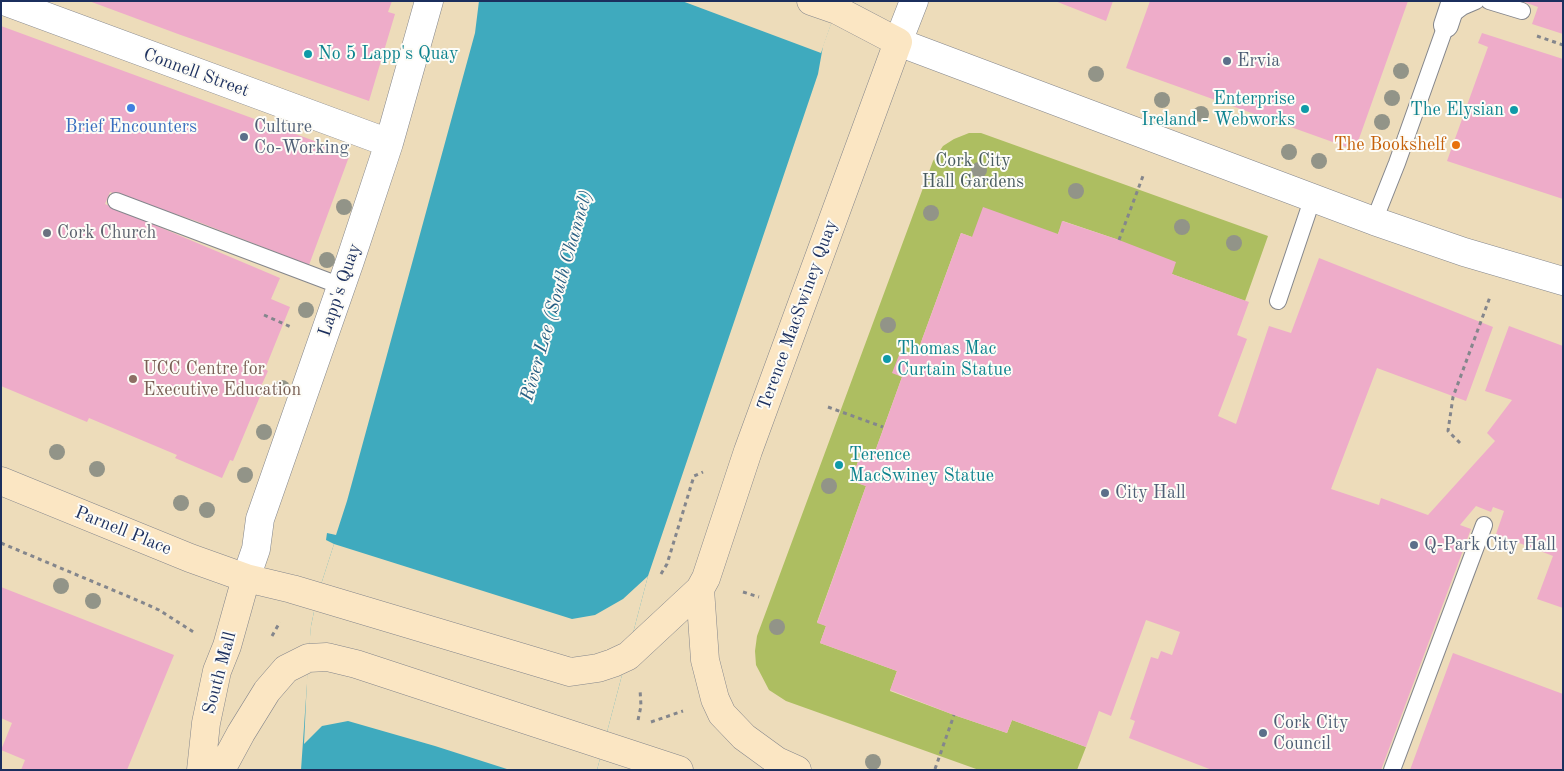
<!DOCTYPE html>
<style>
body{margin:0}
#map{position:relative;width:1564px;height:771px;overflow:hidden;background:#eddcba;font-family:"Old Standard TT",serif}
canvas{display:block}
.frame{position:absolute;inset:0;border:2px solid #1b2f5e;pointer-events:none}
</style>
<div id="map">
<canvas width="1564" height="771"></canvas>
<div class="frame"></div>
</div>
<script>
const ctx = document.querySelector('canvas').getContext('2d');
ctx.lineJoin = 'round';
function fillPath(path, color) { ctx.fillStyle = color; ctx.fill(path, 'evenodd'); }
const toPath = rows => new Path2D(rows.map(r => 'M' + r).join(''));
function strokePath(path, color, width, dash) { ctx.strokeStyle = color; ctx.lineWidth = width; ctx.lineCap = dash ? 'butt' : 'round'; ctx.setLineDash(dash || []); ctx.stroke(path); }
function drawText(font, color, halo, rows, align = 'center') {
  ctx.font = font + ' "Old Standard TT",serif'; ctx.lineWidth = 4; ctx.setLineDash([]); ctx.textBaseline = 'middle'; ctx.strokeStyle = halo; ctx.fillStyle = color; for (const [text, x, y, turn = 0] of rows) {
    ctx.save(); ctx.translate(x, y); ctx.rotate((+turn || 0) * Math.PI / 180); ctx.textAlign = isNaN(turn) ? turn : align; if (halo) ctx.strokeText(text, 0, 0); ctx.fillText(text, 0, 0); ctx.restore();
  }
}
const green = toPath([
 [969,133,981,133,1268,236,1245,301,1172,274,1119,240,1063,221,1058,234,972,237,961,233,916,356,902,377,872,460,860,456,851,481,866,486,817,622,826,626,820,643,897,671,890,691,954,715,1007,733,1012,720,1086,747,1077,770,979,770,786,701,769,690,756,665,755,651,757,636,933,161,943,146,954,139]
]);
const water = toPath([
 [479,1,839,1,823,46,818,74,648,576,597,770,301,770,311,626,317,597,334,544,326,540,327,533,336,535,347,501,475,33]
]);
const pier = toPath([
 [682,1,839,1,821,53],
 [334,544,572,619,595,615,623,599,648,576,597,770,510,770,435,746,348,721,322,726,304,744,308,658,311,626,317,597]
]);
const building = toPath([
 [89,1,392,1,388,12,395,14,369,101,178,34],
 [1055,1,1113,1,1106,21],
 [1150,1,1408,1,1355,150,1126,68],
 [1521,1,1563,1,1563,34,1532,24,1538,7],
 [1,26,350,154,309,265,196,221,110,192,105,204,280,278,271,299,290,307,265,369,268,371,258,393,261,394,233,461,230,460,222,478,175,458,177,455,89,418,87,422,1,386],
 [1482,33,1563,59,1563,199,1447,161,1488,47,1478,43],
 [983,207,1058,234,1062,221,1119,240,1176,262,1172,274,1249,302,1237,335,1247,339,1218,416,1236,424,1269,326,1291,333,1319,258,1493,327,1466,401,1377,368,1331,489,1379,505,1381,498,1428,515,1495,441,1487,433,1512,400,1485,391,1509,326,1563,346,1563,608,1537,599,1553,556,1496,534,1504,511,1493,507,1491,512,1476,506,1460,525,1471,529,1381,770,1212,770,1129,738,1135,721,1130,719,1151,657,1158,659,1161,651,1172,655,1180,632,1146,620,1111,716,1099,711,1086,747,1012,720,1007,733,954,715,890,690,897,671,820,643,826,626,817,623,866,486,851,481,860,456,872,460,902,377,892,373,901,350,916,356,961,233,972,237],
 [1,587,174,655,127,770,21,770,25,760,1,750,12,723,1,718],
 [1453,653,1563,694,1563,770,1410,770]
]);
const path = toPath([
 [1537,36,1563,45],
 [1119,240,1143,176],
 [264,315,291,327],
 [828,407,883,427],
 [1460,443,1448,431,1453,397,1490,297],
 [1,543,139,601,159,610,195,633],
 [661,574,667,564,694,476,703,472],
 [743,592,759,597],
 [272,636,280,622],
 [638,720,641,706,640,689],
 [651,722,683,711],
 [935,769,954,715]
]);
const service = toPath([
 [1489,1,1522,11],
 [116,201,341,286],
 [1374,221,1397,163,1446,25,1454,13,1462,7,1476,1],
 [1278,301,1313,197],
 [1392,770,1484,525]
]);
const pedestrian = toPath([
 [1446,25,1454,1]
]);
const minor = toPath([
 [4,1,389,143],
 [246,578,256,549,260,519,350,261,389,143,429,1]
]);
const tertiary = toPath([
 [914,1,898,42,1374,221,1464,252,1563,281]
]);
const secondary = toPath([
 [1,481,190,558,246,578,292,589,570,672,598,668,613,663,628,656,700,589,706,578,748,451,898,42,837,10,811,1],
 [700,589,705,660,715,699,722,714,744,737,777,761,797,770],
 [201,770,206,723,217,671,227,646,246,578],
 [221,770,241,733,267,691,286,669,308,658,327,657,356,664,679,770]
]);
const trees = [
 [1401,71],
 [1096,74],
 [1392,98],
 [1162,100],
 [1201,114],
 [1382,122],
 [1289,152],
 [1319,161],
 [979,170],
 [1076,191],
 [344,207],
 [931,213],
 [1182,227],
 [1234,243],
 [327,260],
 [306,310],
 [888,325],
 [282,388],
 [264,432],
 [57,452],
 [97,469],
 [245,475],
 [829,486],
 [181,503],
 [207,510],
 [61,586],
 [93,601],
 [777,627],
 [873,762]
];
const markers = [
 [308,54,5,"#0f9aa8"],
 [1227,61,5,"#5c6f8a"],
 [131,108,5,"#3f7fe0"],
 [1305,109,5,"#0f9aa8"],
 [1514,110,5,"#0f9aa8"],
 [244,137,5,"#5c6f8a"],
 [1456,145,5,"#e8710a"],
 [47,233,5,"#6b7280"],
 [887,359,5,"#0f9aa8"],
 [133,379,5,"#8d6e63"],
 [839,465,5,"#0f9aa8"],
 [1105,493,5,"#5c6f8a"],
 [1414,545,5,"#5c6f8a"],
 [1263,733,5,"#5c6f8a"]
];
const cultureNames = [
 ["No 5 Lapp's Quay",318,54],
 ["Enterprise",1295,99,"right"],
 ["Ireland - Webworks",1295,120,"right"],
 ["The Elysian",1504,110,"right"],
 ["Thomas Mac",897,349],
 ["Curtain Statue",897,370],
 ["Terence",849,455],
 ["MacSwiney Statue",849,476]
];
const serviceNames = [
 ["Ervia",1237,61],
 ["Culture",254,127],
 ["Co-Working",254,148],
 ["City Hall",1115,493],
 ["Q-Park City Hall",1424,545],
 ["Cork City",1273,723],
 ["Council",1273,744]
];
const streetNames = [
 ["Connell Street",196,73,20],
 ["Lapp's Quay",340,290,-71],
 ["Terence MacSwiney Quay",798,315,-70],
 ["Parnell Place",123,531,22],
 ["South Mall",220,673,-75]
];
const shopNames = [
 ["Brief Encounters",131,127]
];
const foodNames = [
 ["The Bookshelf",1446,145]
];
const parkNames = [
 ["Cork City",973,161],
 ["Hall Gardens",973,182]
];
const worshipNames = [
 ["Cork Church",57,233]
];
const educationNames = [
 ["UCC Centre for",143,369],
 ["Executive Education",143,390]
];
const waterNames = [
 ["River Lee (South Channel)",557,296,-74]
];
fillPath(green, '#adbe61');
fillPath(water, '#3faabe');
fillPath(pier, '#eddcba');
fillPath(building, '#eeacc9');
strokePath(service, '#84868c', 18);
strokePath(pedestrian, '#84868c', 26);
strokePath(minor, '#84868c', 29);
strokePath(tertiary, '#84868c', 29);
strokePath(secondary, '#84868c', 29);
strokePath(path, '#84868c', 3, [4, 4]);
strokePath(service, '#fff', 16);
strokePath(pedestrian, '#fff', 24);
strokePath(minor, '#fff', 28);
strokePath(tertiary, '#fff', 28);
strokePath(secondary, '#fbe6c3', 28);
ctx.fillStyle = '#929488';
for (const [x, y] of trees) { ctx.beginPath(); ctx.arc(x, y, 8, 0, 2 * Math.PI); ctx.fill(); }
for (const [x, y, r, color] of markers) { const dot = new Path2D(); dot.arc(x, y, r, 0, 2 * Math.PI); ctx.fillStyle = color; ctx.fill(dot); strokePath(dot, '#fdfcf7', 2); }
drawText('18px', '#0d838f', '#fdfcf7', cultureNames, 'left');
drawText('18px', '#4e5e75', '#fdfcf7', serviceNames, 'left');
drawText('18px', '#1b2f5e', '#fdfcf7', streetNames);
drawText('18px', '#366cbe', '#fdfcf7', shopNames);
drawText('18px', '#c56008', '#fdfcf7', foodNames, 'right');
drawText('18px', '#475a5f', '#fdfcf7', parkNames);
drawText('18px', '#5b616d', '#fdfcf7', worshipNames, 'left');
drawText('18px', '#785e54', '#fdfcf7', educationNames, 'left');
drawText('italic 19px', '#296084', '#fdfcf7', waterNames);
</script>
